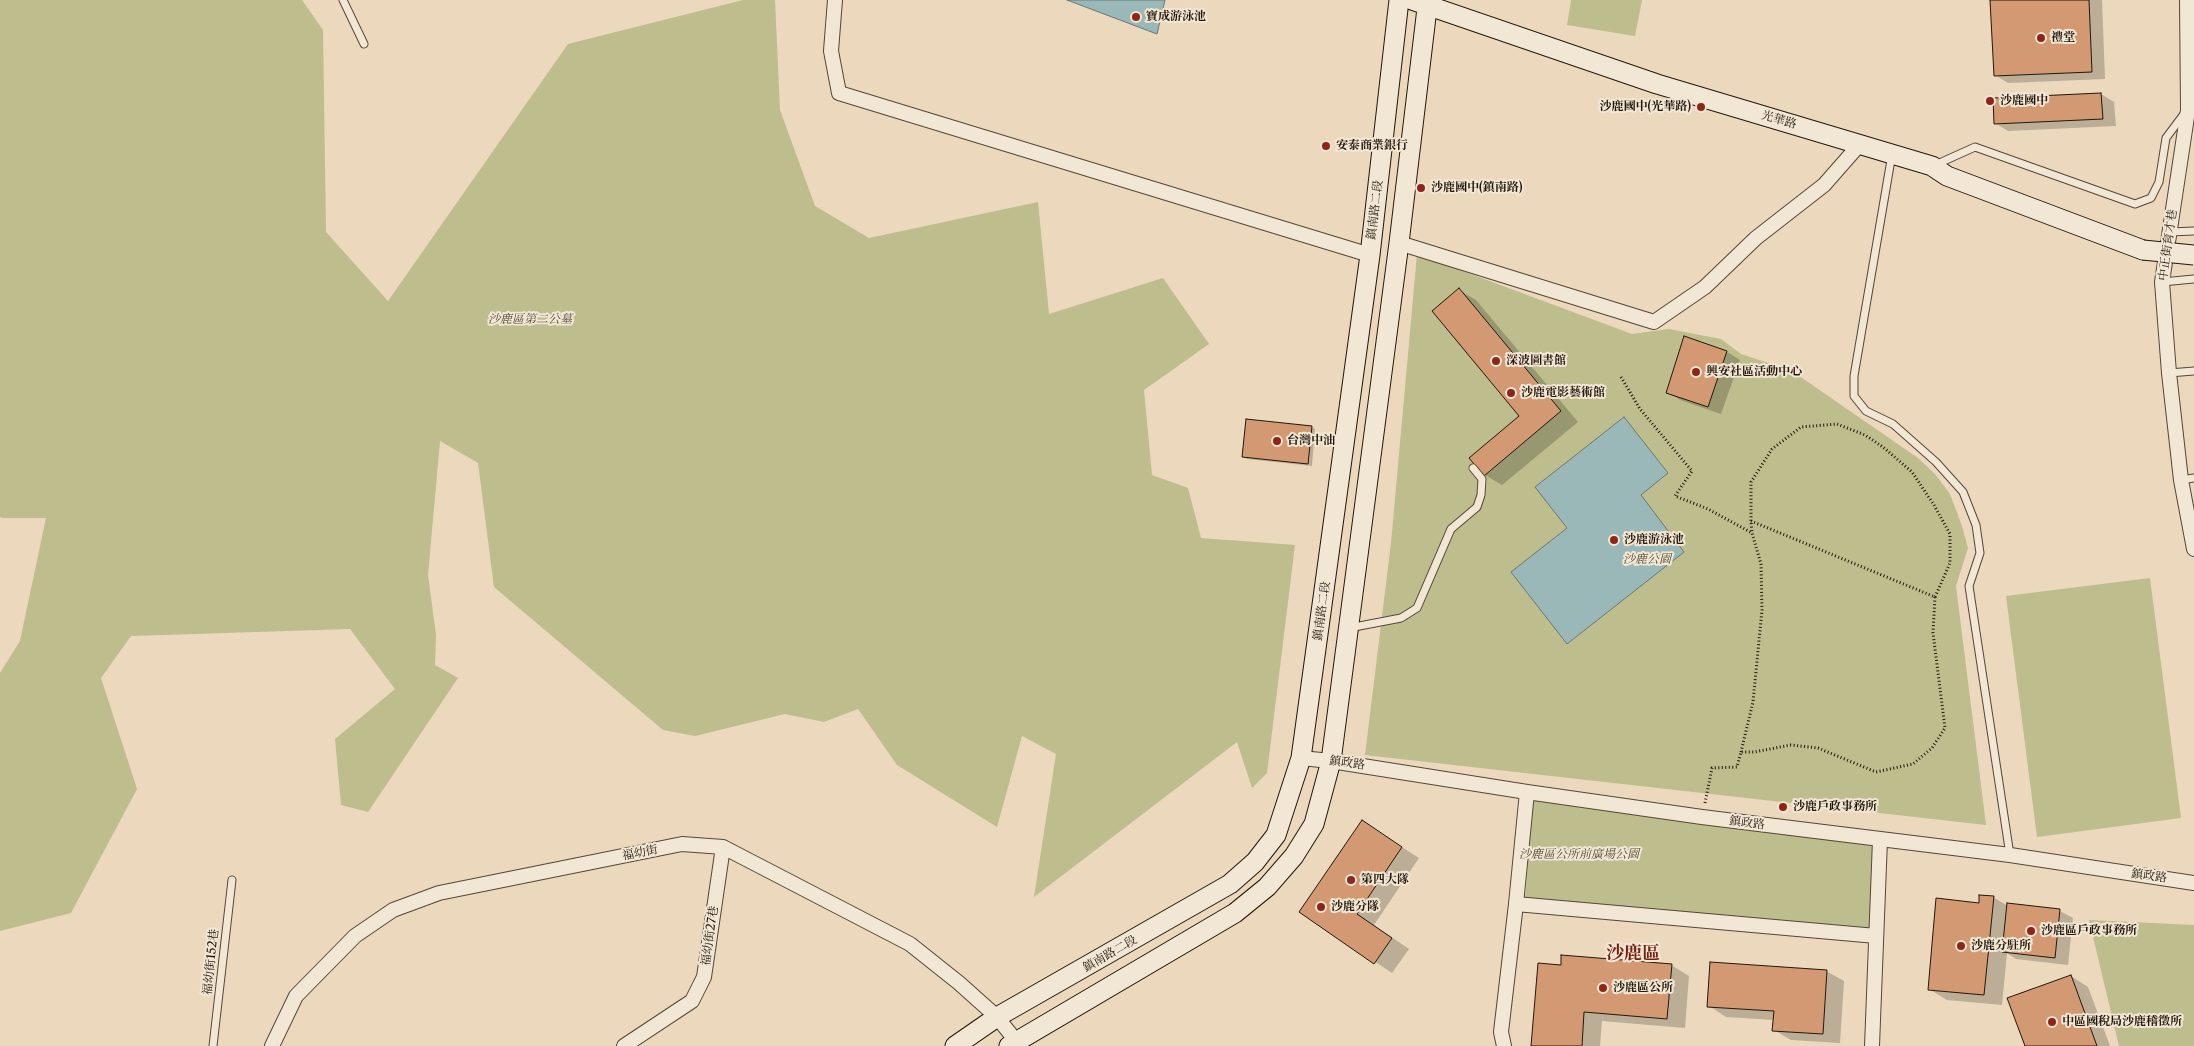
<!DOCTYPE html>
<meta charset="utf-8">
<style>
body{margin:0}
canvas{display:block;background:#ebd8bd}
</style>
<canvas width="2194" height="1046"></canvas>
<script>
const ctx = document.querySelector('canvas').getContext('2d');
ctx.lineJoin = 'round';
function fillPath(path, color) { ctx.fillStyle = color; ctx.fill(path, 'evenodd'); }
const toPath = rows => new Path2D(rows.map(r => 'M' + r).join(''));
function strokePath(path, color, width, dash) { ctx.strokeStyle = color; ctx.lineWidth = width; ctx.lineCap = dash ? 'butt' : 'round'; ctx.setLineDash(dash || []); ctx.stroke(path); }
function drawText(font, color, halo, rows, align = 'center') {
  ctx.font = font + ' "Libre Caslon Text","Noto Serif TC",serif'; ctx.lineWidth = 4; ctx.setLineDash([]); ctx.textBaseline = 'middle'; ctx.strokeStyle = halo; ctx.fillStyle = color; for (const [text, x, y, turn = 0] of rows) {
    ctx.save(); ctx.translate(x, y); ctx.rotate((+turn || 0) * Math.PI / 180); ctx.textAlign = isNaN(turn) ? turn : align; if (halo) ctx.strokeText(text, 0, 0); ctx.fillText(text, 0, 0); ctx.restore();
  }
}
const green = toPath([
 [0,0,302,0,323,30,326,232,388,301,568,44,743,0,775,0,780,110,815,206,869,238,1038,202,1049,314,1163,278,1209,344,1144,390,1152,475,1188,488,1201,538,1295,545,1267,773,1252,788,1237,742,1034,897,1056,754,1022,736,997,827,897,765,858,709,824,722,785,714,695,736,663,730,494,587,478,463,440,441,428,575,436,635,435,665,458,678,368,812,341,805,335,739,395,689,350,629,131,636,101,678,137,789,71,913,0,931,0,673,20,641,46,518,2,518,0,517],
 [1571,0,1642,0,1635,36,1567,25],
 [1417,254,1632,334,1669,329,1721,339,1741,354,1792,371,1918,458,1935,474,1950,494,1962,526,1968,548,1956,586,1986,825,1365,755,1391,543],
 [2150,578,2181,818,2037,837,2006,596],
 [1533,800,1875,844,1870,929,1525,899],
 [2089,920,2194,925,2194,1046,2119,1046]
]);
const water = toPath([
 [1067,0,1165,0,1157,34,1067,0],
 [1624,417,1668,473,1641,495,1684,552,1567,644,1511,572,1567,528,1535,487,1624,417]
]);
const shadow = toPath([
 [1992,0,2102,0,2105,79,2008,83,1995,75],
 [2101,94,2114,102,2116,126,2008,131,1995,123,1994,99],
 [1459,290,1476,300,1578,422,1502,485,1485,475,1521,416],
 [1727,352,1740,360,1721,414,1680,400,1667,392],
 [1312,427,1315,429,1312,466,1247,459,1243,456],
 [1363,822,1419,858,1374,925,1409,949,1392,973,1301,912],
 [1993,897,2008,906,2060,911,2073,918,2068,965,2016,959,2007,953,2002,1005,1947,1000,1929,989,1980,904],
 [1671,965,1689,976,1685,1028,1602,1021,1600,1046,1533,1046,1562,966],
 [1826,971,1844,981,1840,1043,1791,1040,1774,1030,1774,1020,1726,1017,1709,1006],
 [2071,976,2088,987,2110,1046,2026,1046]
]);
const building = toPath([
 [1990,0,2089,0,2092,72,1994,76,1990,0],
 [2101,93,2103,119,1994,124,1993,98,2101,93],
 [1459,288,1561,411,1484,476,1469,458,1519,416,1432,311,1459,288],
 [1684,336,1727,351,1708,407,1666,393,1684,336],
 [1246,419,1312,426,1308,464,1242,457,1246,419],
 [1362,820,1402,847,1357,914,1392,938,1374,964,1299,912,1362,820],
 [1979,895,1994,896,1984,995,1928,990,1936,898,1979,903,1979,895],
 [2007,903,2060,909,2055,958,2002,952,2007,903],
 [1561,955,1672,964,1667,1019,1584,1012,1582,1046,1531,1046,1538,963,1561,965,1561,955],
 [1710,962,1827,970,1823,1034,1772,1031,1774,1011,1707,1007,1710,962],
 [2071,975,2097,1046,2025,1046,2007,998,2071,975]
]);
const path = toPath([
 [1621,377,1640,409,1692,471,1675,496,1708,509,1752,533],
 [1741,752,1753,702,1762,610,1761,564,1752,533,1751,521,1751,482,1772,449,1801,427,1837,424,1865,435,1883,447,1912,472,1934,505,1950,534,1950,563,1935,597,1751,521],
 [1705,803,1712,768,1737,767,1741,752,1754,752,1791,745,1818,748,1876,772,1913,764,1932,748,1945,728,1933,633,1935,597]
]);
const lane = toPath([
 [343,0,364,44],
 [1892,154,1854,376,1854,396,1866,411,1893,424,1936,462,1963,492,1976,525,1980,553,1969,586,2010,855],
 [1935,165,1975,147,2135,204,2151,198,2159,182,2166,138,2184,114],
 [2170,232,2194,231],
 [2162,282,2194,279],
 [2169,373,2194,371],
 [2181,480,2194,478],
 [1349,628,1401,618,1417,608,1451,529,1477,507,1481,495,1482,479,1473,468],
 [213,1046,232,880]
]);
const street = toPath([
 [835,0,831,51,839,93,1370,255],
 [2187,0,2188,110,2162,282,2169,373,2181,480,2194,549],
 [1399,243,1654,322,1705,287,1756,238,1824,185,1860,144],
 [1301,758,1331,761,1527,792,1702,817,2010,855,2194,883],
 [1516,904,1527,792],
 [272,1046,296,996,355,936,393,910,439,893,682,844,723,847,910,944,959,983,997,1017,1016,1041,1017,1046],
 [624,1046,692,1001,704,977,723,847],
 [1504,1046,1501,1032,1516,904,1876,936],
 [1872,1046,1880,840]
]);
const secondary = toPath([
 [1412,0,1657,84,1932,166,1947,176,2143,250],
 [955,1046,997,1017,1230,884,1255,862,1276,835,1301,758,1370,255,1399,0],
 [1009,1046,1235,913,1267,887,1294,856,1314,824,1331,761,1399,243,1428,0]
]);
const secondaryBridge = toPath([
 [2143,250,2194,255]
]);
const markers = [
 [1136,17,5,"#8f2418"],
 [2041,38,5,"#8f2418"],
 [1990,101,5,"#8f2418"],
 [1701,107,5,"#8f2418"],
 [1326,146,5,"#8f2418"],
 [1421,188,5,"#8f2418"],
 [1496,361,5,"#8f2418"],
 [1696,372,5,"#8f2418"],
 [1511,393,5,"#8f2418"],
 [1277,441,5,"#8f2418"],
 [1614,540,5,"#8f2418"],
 [1783,807,5,"#8f2418"],
 [1351,880,5,"#8f2418"],
 [1321,907,5,"#8f2418"],
 [2031,931,5,"#8f2418"],
 [1961,946,5,"#8f2418"],
 [1603,988,5,"#8f2418"],
 [2052,1022,5,"#8f2418"]
];
const poiNames = [
 ["寶成游泳池",1146,17],
 ["禮堂",2051,38],
 ["沙鹿國中",2000,101],
 ["沙鹿國中(光華路)",1691,107,"right"],
 ["安泰商業銀行",1336,146],
 ["沙鹿國中(鎮南路)",1431,188],
 ["深波圖書館",1506,361],
 ["興安社區活動中心",1706,372],
 ["沙鹿電影藝術館",1521,393],
 ["台灣中油",1287,441],
 ["沙鹿游泳池",1624,540],
 ["沙鹿戶政事務所",1793,807],
 ["第四大隊",1361,880],
 ["沙鹿分隊",1331,907],
 ["沙鹿區戶政事務所",2041,931],
 ["沙鹿分駐所",1971,946],
 ["沙鹿區公所",1613,988],
 ["中區國稅局沙鹿稽徵所",2062,1022]
];
const streetNames = [
 ["光華路",1779,120,16],
 ["鎮南路二段",1375,210,-83],
 ["中正街育才巷",2168,245,-82],
 ["鎮南路二段",1322,611,-82],
 ["鎮政路",1347,763,8],
 ["鎮政路",1747,823,7],
 ["福幼街",640,853,-11],
 ["鎮政路",2149,876,8],
 ["福幼街27巷",710,936,-82],
 ["鎮南路二段",1110,954,-30],
 ["福幼街152巷",211,962,-84]
];
const parkNames = [
 ["沙鹿區第二公墓",530,320],
 ["沙鹿公園",1647,560],
 ["沙鹿區公所前廣場公園",1579,855]
];
const districtNames = [
 ["沙鹿區",1633,954]
];
fillPath(green, '#bdbd8d');
fillPath(water, '#9ab8b8');
strokePath(water, '#6a7873', 1);
fillPath(shadow, '#0003');
fillPath(building, '#d29973');
strokePath(building, '#22170b', 1);
strokePath(lane, '#544738', 9);
strokePath(street, '#544738', 16);
strokePath(secondary, '#22170b', 21);
strokePath(path, '#22170b', 3, [1, 2.5]);
strokePath(lane, '#f2e6d4', 7);
strokePath(street, '#f2e6d4', 14);
strokePath(secondary, '#f2e6d4', 19);
strokePath(secondaryBridge, '#22170b', 21, []);
strokePath(secondaryBridge, '#f2e6d4', 19);
for (const [x, y, r, color] of markers) { const dot = new Path2D(); dot.arc(x, y, r, 0, 2 * Math.PI); ctx.fillStyle = color; ctx.fill(dot); strokePath(dot, '#f2e6d4', 2); }
drawText('bold 12px', '#22170b', '#f2e6d4', poiNames, 'left');
drawText('12px', '#22170b', '#f2e6d4', streetNames);
drawText('italic 12px', '#504932', '#f2e6d4', parkNames);
drawText('bold 18px', '#7a1f14', '#f2e6d4', districtNames);
</script>
